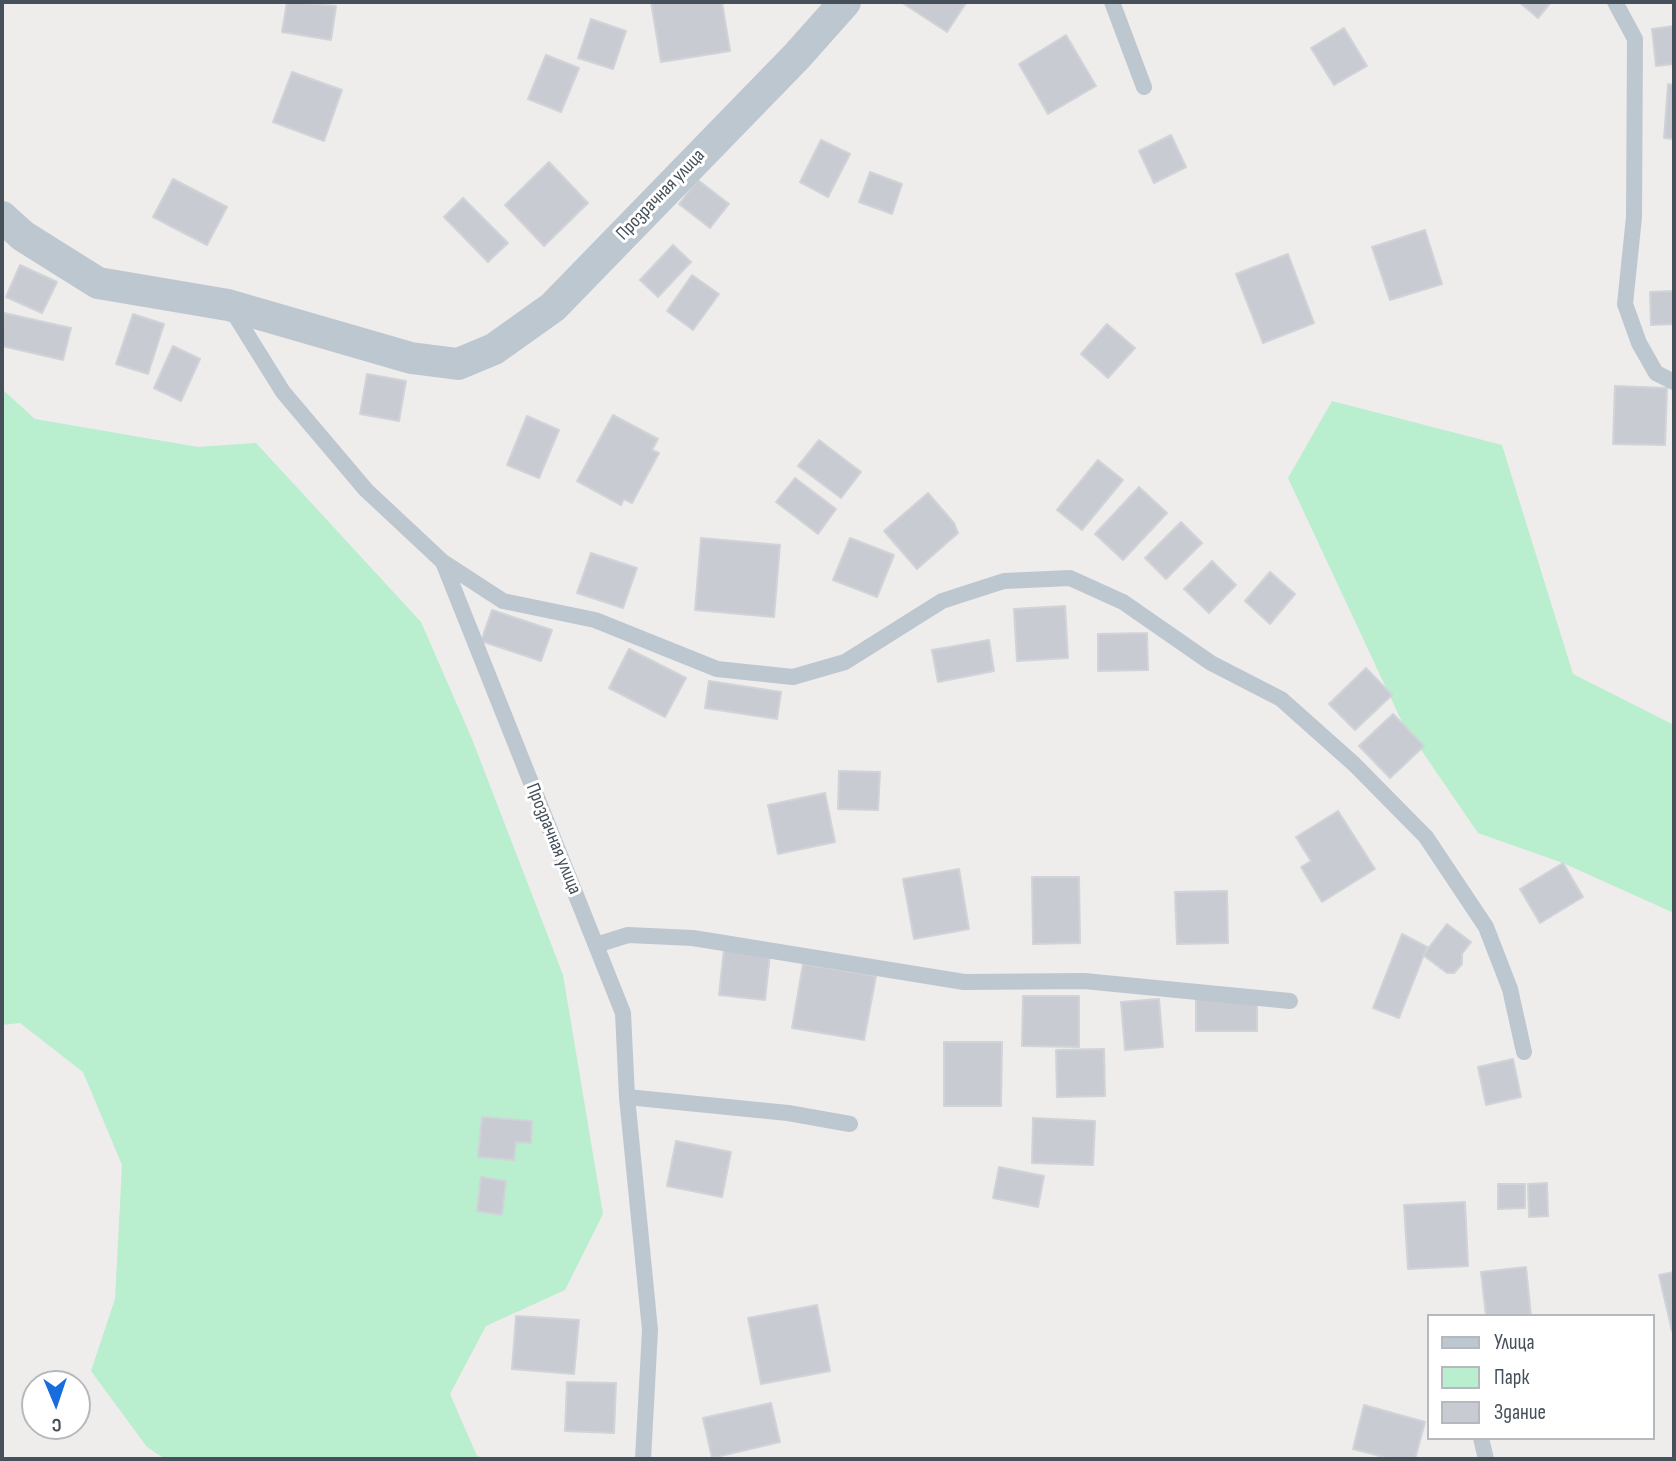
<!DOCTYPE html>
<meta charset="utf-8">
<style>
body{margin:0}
#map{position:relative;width:1676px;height:1461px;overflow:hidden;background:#efecec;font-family:"Sofia Sans Condensed",sans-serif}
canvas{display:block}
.frame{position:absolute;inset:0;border:4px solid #45505a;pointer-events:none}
.legend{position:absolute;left:1427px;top:1314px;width:228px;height:126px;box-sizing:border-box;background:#fff;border:2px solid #b5b9bd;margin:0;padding:9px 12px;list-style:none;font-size:21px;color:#45505a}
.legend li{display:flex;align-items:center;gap:14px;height:35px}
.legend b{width:35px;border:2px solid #b5b9bd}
.north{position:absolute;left:21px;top:1370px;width:70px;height:70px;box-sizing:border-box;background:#fff;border:2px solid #b5b9bd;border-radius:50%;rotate:178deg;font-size:19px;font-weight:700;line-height:28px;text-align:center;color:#45505a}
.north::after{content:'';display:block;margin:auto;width:24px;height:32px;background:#186dde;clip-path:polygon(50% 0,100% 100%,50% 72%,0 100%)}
</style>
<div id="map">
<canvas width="1676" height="1461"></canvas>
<div class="frame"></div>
<ul class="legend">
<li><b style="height:9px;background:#bdc7cf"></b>Улица</li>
<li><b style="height:19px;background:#b9eece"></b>Парк</li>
<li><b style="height:19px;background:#c9cbd2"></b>Здание</li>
</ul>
<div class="north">С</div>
</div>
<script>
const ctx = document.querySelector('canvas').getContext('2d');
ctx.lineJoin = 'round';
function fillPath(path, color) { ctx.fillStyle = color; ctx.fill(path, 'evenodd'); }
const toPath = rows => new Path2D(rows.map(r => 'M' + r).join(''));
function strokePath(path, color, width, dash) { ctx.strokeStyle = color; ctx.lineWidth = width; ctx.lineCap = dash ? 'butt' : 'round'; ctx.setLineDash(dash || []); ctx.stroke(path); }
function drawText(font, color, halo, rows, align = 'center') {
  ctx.font = font + ' "Sofia Sans Condensed",sans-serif'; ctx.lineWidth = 6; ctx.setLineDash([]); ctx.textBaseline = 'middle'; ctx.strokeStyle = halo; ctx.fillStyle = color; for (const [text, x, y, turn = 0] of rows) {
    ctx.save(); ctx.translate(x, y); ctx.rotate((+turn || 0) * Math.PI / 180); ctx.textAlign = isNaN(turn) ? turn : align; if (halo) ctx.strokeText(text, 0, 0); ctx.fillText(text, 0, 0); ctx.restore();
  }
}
const green = toPath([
 [2,389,35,419,198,447,256,443,421,622,472,739,563,975,603,1214,565,1290,486,1326,450,1394,477,1456,488,1459,165,1459,147,1447,91,1371,115,1299,122,1165,83,1072,20,1023,2,1025],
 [1332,401,1502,445,1573,674,1674,725,1674,913,1563,863,1478,833,1402,722,1288,478]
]);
const building = toPath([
 [287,2,336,6,331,40,282,32,287,2],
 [651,2,722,2,730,51,661,62,651,2],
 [901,2,963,2,966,3,947,32,901,2],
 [1519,2,1551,2,1538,18,1519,2],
 [591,19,626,31,613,69,578,58,591,19],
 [1674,26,1674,64,1656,66,1652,29,1674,26],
 [1344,28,1367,66,1334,85,1311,48,1344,28],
 [1066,35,1096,86,1048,114,1019,64,1066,35],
 [546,55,579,68,561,112,528,99,546,55],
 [292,72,342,90,324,141,273,122,292,72],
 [1668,84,1674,85,1674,139,1664,138,1668,84],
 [1171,135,1186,167,1154,183,1139,151,1171,135],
 [821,140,850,154,828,197,800,182,821,140],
 [549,162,588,203,544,246,505,205,549,162],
 [870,172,902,184,892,214,859,202,870,172],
 [173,179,227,207,207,245,153,217,173,179],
 [698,180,729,204,710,228,679,204,698,180],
 [463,198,508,243,488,262,444,217,463,198],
 [1425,230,1442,284,1390,300,1372,247,1425,230],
 [673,245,691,262,658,297,640,280,673,245],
 [1288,254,1314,323,1263,343,1236,274,1288,254],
 [20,265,57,282,42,313,6,297,20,265],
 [692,275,719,294,693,330,667,311,692,275],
 [1674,291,1674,324,1651,325,1650,292,1674,291],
 [4,313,71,328,63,360,2,346,4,313],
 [133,314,164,324,148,374,116,364,133,314],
 [1107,324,1135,348,1108,378,1081,354,1107,324],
 [173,346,200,359,181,401,154,388,173,346],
 [367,374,406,381,399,421,360,414,367,374],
 [1615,386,1667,388,1665,445,1613,444,1615,386],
 [613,415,658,439,652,450,659,453,632,503,624,499,621,505,577,481,613,415],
 [527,416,559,430,539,478,507,465,527,416],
 [819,440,861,472,841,498,798,466,819,440],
 [1098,460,1123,480,1082,530,1057,510,1098,460],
 [795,478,836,509,818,534,776,502,795,478],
 [1139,487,1167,513,1123,560,1095,534,1139,487],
 [928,493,954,523,958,533,917,569,884,531,928,493],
 [1181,522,1202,543,1166,579,1145,558,1181,522],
 [701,538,780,545,774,617,695,610,701,538],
 [850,538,894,555,877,597,833,580,850,538],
 [591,553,637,568,623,608,577,593,591,553],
 [1212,561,1236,585,1209,613,1184,589,1212,561],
 [1270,572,1295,594,1270,624,1245,601,1270,572],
 [1065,606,1068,658,1017,661,1014,609,1065,606],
 [492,610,552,630,541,661,481,641,492,610],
 [1147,633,1148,670,1098,671,1098,634,1147,633],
 [989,640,994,671,938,682,932,650,989,640],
 [629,649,686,678,665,717,609,688,629,649],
 [1366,668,1392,695,1355,730,1329,704,1366,668],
 [709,681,781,692,777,719,705,708,709,681],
 [1393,714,1424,746,1390,778,1359,746,1393,714],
 [839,771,880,772,878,810,838,809,839,771],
 [825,793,835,842,778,854,768,805,825,793],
 [1338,811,1375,869,1322,902,1301,867,1311,861,1296,837,1338,811],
 [1563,863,1583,897,1540,923,1520,889,1563,863],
 [959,869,969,929,914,939,903,879,959,869],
 [1032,877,1079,877,1080,943,1033,944,1032,877],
 [1227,891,1228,943,1177,944,1175,892,1227,891],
 [1447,924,1471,942,1462,954,1462,964,1454,973,1447,973,1423,955,1447,924],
 [1402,934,1427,947,1399,1018,1373,1008,1402,934],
 [724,949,770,954,765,1000,719,995,724,949],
 [803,964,876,976,864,1040,792,1028,803,964],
 [1023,996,1079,996,1079,1047,1022,1046,1023,996],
 [1159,999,1163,1047,1125,1050,1121,1002,1159,999],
 [1196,999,1257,999,1257,1031,1196,1031,1196,999],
 [944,1042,1002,1042,1001,1106,944,1106,944,1042],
 [1104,1049,1105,1096,1057,1097,1056,1050,1104,1049],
 [1513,1059,1521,1097,1486,1105,1478,1067,1513,1059],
 [482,1117,532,1121,531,1143,516,1142,514,1160,478,1157,482,1117],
 [1033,1118,1095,1121,1093,1165,1032,1163,1033,1118],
 [676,1141,731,1152,722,1197,667,1186,676,1141],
 [999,1167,1044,1176,1038,1207,993,1198,999,1167],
 [481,1177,506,1181,502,1215,477,1211,481,1177],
 [1547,1183,1548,1216,1529,1217,1528,1184,1547,1183],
 [1498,1184,1525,1184,1525,1208,1498,1209,1498,1184],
 [1465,1202,1468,1266,1408,1269,1404,1205,1465,1202],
 [1526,1267,1531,1316,1486,1316,1481,1272,1526,1267],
 [1674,1272,1674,1330,1672,1331,1659,1275,1674,1272],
 [817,1305,830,1371,761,1384,748,1318,817,1305],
 [516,1316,579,1320,574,1374,512,1369,516,1316],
 [567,1382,616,1383,614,1433,565,1431,567,1382],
 [771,1403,780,1442,712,1458,703,1418,771,1403],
 [1364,1405,1425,1422,1415,1459,1391,1459,1353,1449,1364,1405]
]);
const lane = toPath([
 [1112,2,1144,87],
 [1615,2,1635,39,1634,217,1625,304,1639,343,1656,373,1674,382],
 [230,307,283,392,366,490,443,562,623,1013,627,1097,650,1330,643,1459],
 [443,562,503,601,595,620,717,669,793,677,845,662,942,601,1004,581,1070,578,1123,602,1211,663,1281,699,1354,764,1426,837,1486,927,1510,989,1524,1052],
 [596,945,628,935,693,938,964,982,1084,981,1290,1001],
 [627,1097,788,1113,850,1124],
 [1481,1438,1486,1459]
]);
const street = toPath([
 [2,217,23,236,98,283,228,305,411,358,458,364,494,349,553,307,797,56,845,2]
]);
const streetNames = [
 ["Прозрачная улица",661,195,-46],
 ["Прозрачная улица",553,839,68]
];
fillPath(green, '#b9eece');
fillPath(building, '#c9cbd2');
strokePath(building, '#d0d3d8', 2);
strokePath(lane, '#bdc7cf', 16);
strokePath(street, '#bdc7cf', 32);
drawText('19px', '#45505a', '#fff', streetNames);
</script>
